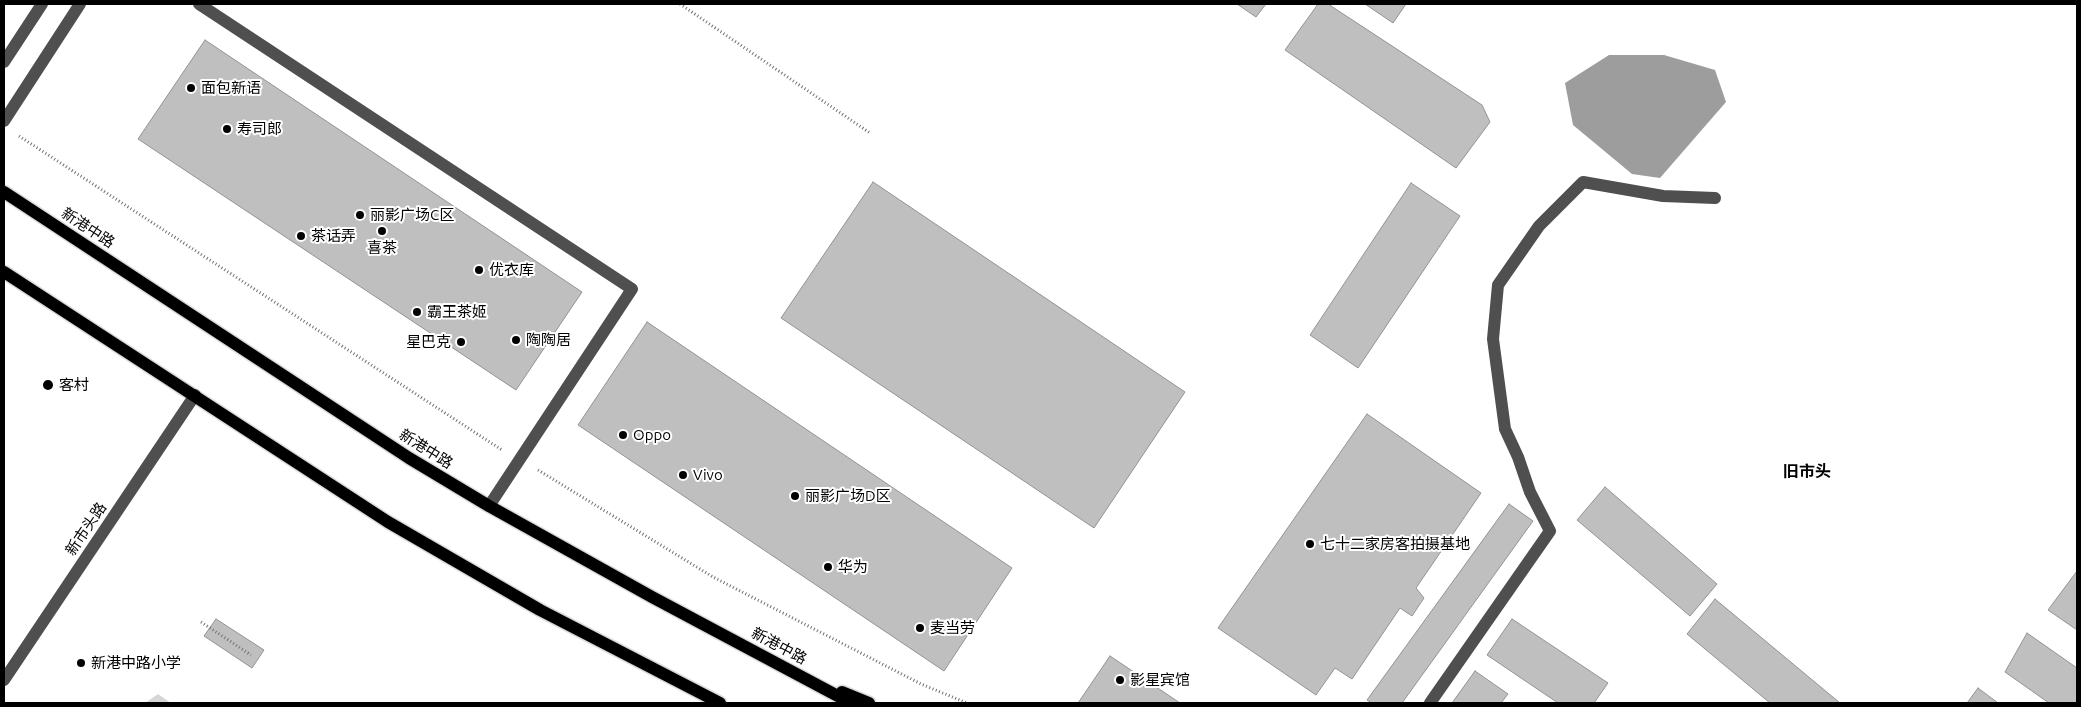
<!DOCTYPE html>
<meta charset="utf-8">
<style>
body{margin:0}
#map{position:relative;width:2081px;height:707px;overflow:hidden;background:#fff;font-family:Ubuntu,sans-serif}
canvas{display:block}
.frame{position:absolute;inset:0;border:5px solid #000;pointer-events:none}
</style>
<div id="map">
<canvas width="2081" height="707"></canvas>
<div class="frame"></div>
</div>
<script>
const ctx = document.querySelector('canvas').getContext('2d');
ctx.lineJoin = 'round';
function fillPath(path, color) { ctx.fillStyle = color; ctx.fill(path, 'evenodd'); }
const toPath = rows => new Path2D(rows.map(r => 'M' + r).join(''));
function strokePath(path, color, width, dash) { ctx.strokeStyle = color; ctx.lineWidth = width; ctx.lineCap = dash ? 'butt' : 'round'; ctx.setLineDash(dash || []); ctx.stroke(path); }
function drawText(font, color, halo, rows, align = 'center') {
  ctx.font = font + ' Ubuntu,"Noto Sans SC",sans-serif'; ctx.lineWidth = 4; ctx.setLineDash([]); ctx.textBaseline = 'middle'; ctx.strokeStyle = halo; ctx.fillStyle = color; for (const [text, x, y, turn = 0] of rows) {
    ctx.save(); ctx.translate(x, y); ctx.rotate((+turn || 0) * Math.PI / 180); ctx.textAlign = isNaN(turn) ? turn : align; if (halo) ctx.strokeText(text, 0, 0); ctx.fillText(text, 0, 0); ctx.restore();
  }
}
const green = toPath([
 [158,694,171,703,145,703]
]);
const water = toPath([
 [1609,55,1664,55,1715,70,1726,102,1660,178,1632,174,1573,125,1565,83]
]);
const building = toPath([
 [1237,4,1266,4,1256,17,1237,4],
 [1318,4,1328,4,1482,105,1490,122,1456,168,1285,50,1318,4],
 [1365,4,1406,4,1393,23,1365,4],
 [205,40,582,292,516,390,138,139,205,40],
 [873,182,1185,392,1094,528,781,318,873,182],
 [1411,183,1460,216,1358,368,1310,335,1411,183],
 [647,322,1012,568,944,671,578,425,647,322],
 [1367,414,1481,493,1416,588,1424,598,1412,616,1400,608,1352,679,1335,668,1316,695,1218,628,1367,414],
 [1605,487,1717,584,1690,616,1577,520,1605,487],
 [1509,504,1533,521,1402,703,1372,703,1367,700,1509,504],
 [2077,571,2077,630,2048,610,2077,571],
 [1715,599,1840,703,1770,703,1687,634,1715,599],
 [216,619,264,650,252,668,204,636,216,619],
 [1512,619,1608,683,1594,703,1558,703,1487,655,1512,619],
 [2027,633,2077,668,2077,703,2049,703,2005,672,2027,633],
 [1110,656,1180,703,1078,703,1110,656],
 [1475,671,1508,694,1501,703,1452,703,1475,671],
 [1978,688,1998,703,1967,703,1978,688]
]);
const path = toPath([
 [680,4,870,133],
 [19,136,502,450],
 [538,470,713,577,921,684,967,703],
 [201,622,251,655]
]);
const minor = toPath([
 [199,4,632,289,489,506],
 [4,62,42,4],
 [4,121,80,4],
 [4,680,195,395],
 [1430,703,1550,531,1530,492,1518,457,1505,429,1493,339,1498,285,1539,226,1583,182,1663,196,1715,198]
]);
const major = toPath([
 [4,192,409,458,489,506,652,597,851,703],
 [4,272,388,522,540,610,720,703],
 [842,692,869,703]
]);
const markers = [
 [191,88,5,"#000"],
 [227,129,5,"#000"],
 [360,215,5,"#000"],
 [382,231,5,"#000"],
 [301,236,5,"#000"],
 [479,270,5,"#000"],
 [417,312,5,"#000"],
 [516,340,5,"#000"],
 [461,342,5,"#000"],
 [48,385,6,"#000"],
 [623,435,5,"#000"],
 [683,475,5,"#000"],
 [795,496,5,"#000"],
 [1310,544,5,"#000"],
 [828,567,5,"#000"],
 [920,628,5,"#000"],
 [81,663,5,"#000"],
 [1120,680,5,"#000"]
];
const poiNames = [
 ["面包新语",201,88],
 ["寿司郎",237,129],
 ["丽影广场C区",370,215],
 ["茶话弄",311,236],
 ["喜茶",382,248,"center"],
 ["优衣库",489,270],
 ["霸王茶姬",427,312],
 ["陶陶居",526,340],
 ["星巴克",451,342,"right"],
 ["客村",59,385],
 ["Oppo",633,435],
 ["Vivo",693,475],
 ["丽影广场D区",805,496],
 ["七十二家房客拍摄基地",1320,544],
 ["华为",838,567],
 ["麦当劳",930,628],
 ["新港中路小学",91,663],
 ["影星宾馆",1130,680]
];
const streetNames = [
 ["新港中路",88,228,33],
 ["新港中路",426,449,32],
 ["新市头路",86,529,-56],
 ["新港中路",779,646,28]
];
const neighbourhoodNames = [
 ["旧市头",1807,472]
];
fillPath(green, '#d6d6d6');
fillPath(water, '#9d9d9d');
fillPath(building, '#bfbfbf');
strokePath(building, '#939393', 1);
strokePath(major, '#dbdbdb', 15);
strokePath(path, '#717171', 3, [1, 2.5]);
strokePath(minor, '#4f4f4f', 12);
strokePath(major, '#000', 12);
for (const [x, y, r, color] of markers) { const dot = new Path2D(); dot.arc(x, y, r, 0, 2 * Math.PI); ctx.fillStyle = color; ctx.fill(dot); strokePath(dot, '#fff', 2); }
drawText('15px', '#000', '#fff', poiNames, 'left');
drawText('15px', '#000', '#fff', streetNames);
drawText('bold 16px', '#000', '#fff', neighbourhoodNames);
</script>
